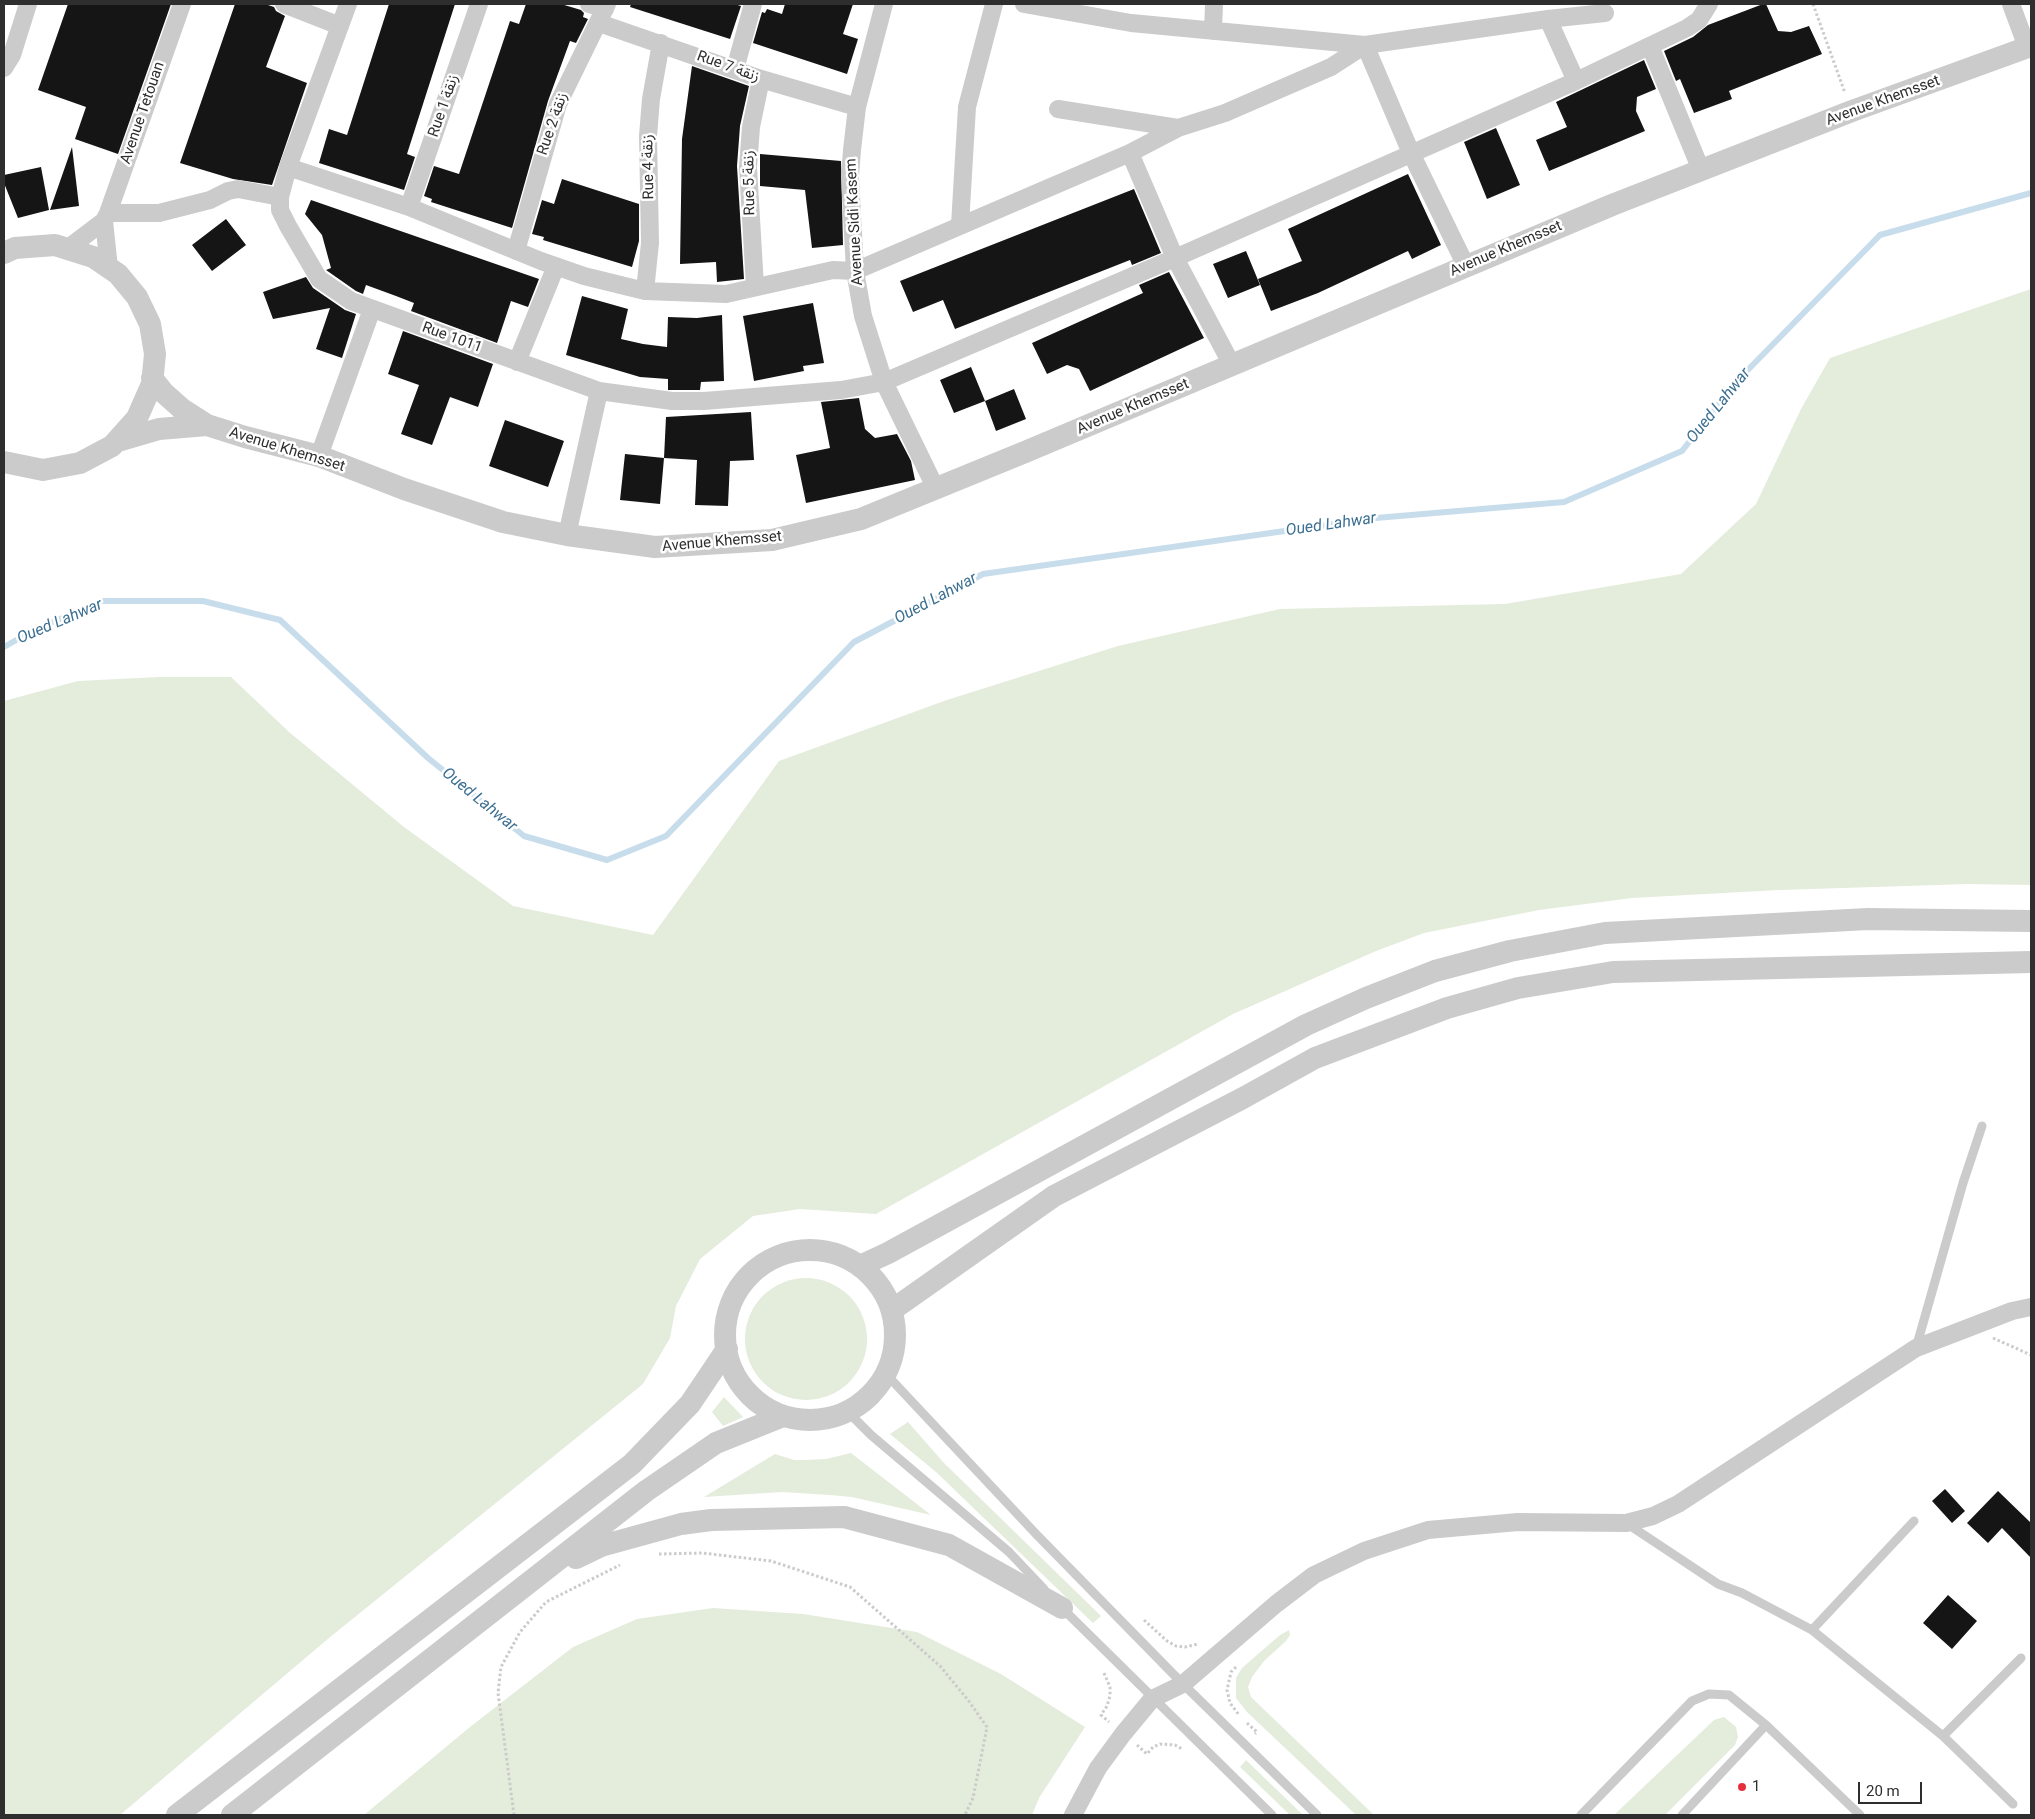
<!DOCTYPE html>
<meta charset="utf-8">
<style>
body{margin:0}
#map{position:relative;width:2035px;height:1819px;overflow:hidden;background:#fff;font-family:Roboto,sans-serif}
canvas{display:block}
.frame{position:absolute;inset:0;border:5px solid #2e2e2e;pointer-events:none}
.scale{position:absolute;left:1858px;top:1782px;width:64px;height:22px;box-sizing:border-box;border:2px solid #2e2e2e;border-top:0;padding-left:6px;font-size:15px;line-height:18px;white-space:nowrap;color:#2e2e2e;-webkit-text-stroke:4px #fff;paint-order:stroke}
</style>
<div id="map">
<canvas width="2035" height="1819"></canvas>
<div class="frame"></div>
<div class="scale">20 m</div>
</div>
<script>
const ctx = document.querySelector('canvas').getContext('2d');
ctx.lineJoin = 'round';
function fillPath(path, color) { ctx.fillStyle = color; ctx.fill(path, 'evenodd'); }
const toPath = rows => new Path2D(rows.map(r => 'M' + r).join(''));
function strokePath(path, color, width, dash) { ctx.strokeStyle = color; ctx.lineWidth = width; ctx.lineCap = dash ? 'butt' : 'round'; ctx.setLineDash(dash || []); ctx.stroke(path); }
function drawText(font, color, halo, rows, align = 'center') {
  ctx.font = font + ' Roboto,"Noto Sans Arabic",sans-serif'; ctx.lineWidth = 5; ctx.setLineDash([]); ctx.textBaseline = 'middle'; ctx.strokeStyle = halo; ctx.fillStyle = color; for (const [text, x, y, turn = 0] of rows) {
    ctx.save(); ctx.translate(x, y); ctx.rotate((+turn || 0) * Math.PI / 180); ctx.textAlign = isNaN(turn) ? turn : align; if (halo) ctx.strokeText(text, 0, 0); ctx.fillText(text, 0, 0); ctx.restore();
  }
}
const green = toPath([
 [2031,289,2031,885,1968,884,1779,890,1632,898,1539,910,1424,933,1376,951,1233,1014,876,1214,800,1209,753,1216,700,1259,676,1306,670,1338,643,1384,329,1638,120,1815,4,1815,4,701,78,681,159,677,231,677,289,732,404,827,513,906,653,935,779,761,947,700,1118,646,1280,609,1505,604,1681,574,1756,504,1801,409,1830,358],
 '745 1339a61 61 0 1 1 122 0a61 61 0 1 1-122 0Z',
 [724,1397,743,1417,723,1426,712,1412],
 [908,1422,944,1463,1101,1616,1093,1623,936,1472,890,1434],
 [851,1453,931,1515,852,1497,830,1495,782,1492,704,1497,775,1454,794,1460,805,1460,826,1459],
 [713,1608,803,1614,917,1632,1001,1674,1085,1727,1039,1798,1032,1815,364,1815,470,1727,573,1647,637,1619],
 [1289,1630,1290,1635,1286,1641,1264,1661,1252,1677,1248,1687,1251,1697,1374,1815,1356,1815,1247,1712,1236,1698,1236,1678,1242,1668,1280,1635],
 [1724,1717,1736,1727,1738,1737,1735,1745,1665,1815,1614,1815,1714,1720],
 [1246,1760,1303,1815,1290,1815,1240,1767]
]);
const stream = toPath([
 [4,647,32,631,102,601,203,601,280,620,428,758,524,836,607,860,666,836,854,642,983,574,1376,518,1564,502,1682,451,1737,381,1880,235,2031,193]
]);
const building = toPath([
 [68,4,171,4,118,154,75,139,86,107,38,90],
 [235,4,265,4,274,7,276,11,285,16,266,67,307,83,272,185,233,179,180,163],
 [389,4,455,4,407,154,415,157,404,190,319,163,329,129,347,135],
 [526,4,561,4,581,10,584,13,583,17,588,19,576,43,570,41,548,101,512,228,431,202,432,199,424,196,434,166,459,174,510,21,519,24],
 [631,4,734,4,741,6,730,39,630,7],
 [785,4,853,4,843,34,858,39,847,74,753,43,762,12,765,13,767,9,782,14],
 [1763,4,1766,4,1778,31,1791,32,1809,26,1822,54,1729,91,1732,99,1694,113,1680,79,1676,81,1664,51,1693,37,1708,25],
 [1644,60,1656,89,1637,97,1636,111,1645,131,1549,171,1536,140,1567,127,1556,102],
 [692,66,749,86,740,126,737,166,744,279,717,282,716,262,680,264,682,139],
 [1496,128,1520,185,1487,199,1464,142],
 [72,147,79,206,50,210],
 [760,154,841,161,843,245,812,248,805,190,760,186],
 [41,167,49,210,18,218,4,183,4,175],
 [1408,174,1441,245,1412,259,1408,251,1318,293,1271,311,1258,279,1302,261,1288,229],
 [562,179,639,204,639,241,632,267,543,240,544,237,532,234,542,200,554,204],
 [1134,189,1161,253,1132,265,1130,260,955,329,943,300,913,312,900,281],
 [311,200,539,279,528,307,511,301,497,343,411,311,414,303,396,296,366,285,363,294,356,291,326,270,331,268,322,235,305,214],
 [226,219,246,245,212,271,192,245],
 [1246,251,1260,285,1228,298,1213,264],
 [1169,272,1204,338,1090,391,1079,369,1067,365,1047,374,1032,343,1143,293,1139,285],
 [306,277,313,288,345,310,356,314,342,358,316,349,330,308,273,319,263,292],
 [582,296,628,309,621,339,643,344,667,347,668,317,697,318,722,315,724,381,701,382,700,390,668,390,668,379,640,377,566,355],
 [813,303,824,363,803,366,804,371,754,381,743,316],
 [403,331,493,364,478,407,450,397,432,445,401,434,419,385,388,374],
 [971,367,985,401,954,413,940,380],
 [1014,389,1026,419,996,431,985,401],
 [859,398,865,429,875,438,897,434,911,461,915,480,806,503,796,455,830,448,821,402],
 [751,412,754,460,730,461,728,506,695,505,697,460,664,458,666,417],
 [505,420,564,441,548,487,489,466],
 [625,454,664,458,660,504,620,500],
 [1945,1489,1965,1511,1952,1523,1932,1501],
 [1998,1491,2031,1523,2031,1558,2002,1528,1988,1543,1967,1523],
 [1948,1595,1977,1621,1952,1649,1923,1623]
]);
const path = toPath([
 [1813,4,1845,93],
 [1993,1338,2031,1355],
 [659,1554,702,1553,771,1561,850,1587,940,1666,968,1700,987,1727,973,1798,965,1815],
 [1144,1620,1167,1641,1176,1646,1185,1647,1198,1644],
 [1236,1667,1231,1672,1227,1690,1230,1703,1239,1715],
 [1104,1673,1110,1687,1110,1696,1107,1706,1101,1715,1109,1722],
 [1247,1723,1257,1732,1255,1734],
 [1137,1745,1147,1754,1153,1747,1160,1744,1175,1745,1182,1749],
 [514,1815,498,1693,501,1667,520,1632,546,1602,620,1565]
]);
const service = toPath([
 [1916,1348,1963,1183,1982,1126],
 [886,1374,1037,1535,1183,1684,1317,1815],
 [848,1412,871,1435,1009,1552,1044,1589],
 [1626,1523,1718,1584,1742,1593,1812,1630,1943,1736,2013,1804],
 [1062,1608,1272,1815],
 [1812,1630,1914,1521],
 [1943,1736,2021,1658],
 [1581,1815,1692,1701,1709,1694,1729,1695,1766,1725,1860,1815],
 [1682,1815,1766,1725]
]);
const minor = toPath([
 [284,4,340,26],
 [348,4,288,167,280,197,280,210,288,226,319,279,351,301,599,391,672,401,704,401,841,390,884,382,1175,258,1576,81,1687,28,1699,20,1709,4],
 [589,4,605,9],
 [884,4,857,107,852,150,850,177,855,271,863,316,884,382,936,489],
 [1024,4,1131,23,1365,45,1548,19,1605,13],
 [2011,4,2027,47],
 [1548,19,1576,81],
 [599,23,761,79,857,107],
 [1213,31,1214,4],
 [1650,46,1701,170],
 [4,68,12,55,28,4],
 [735,69,753,4],
 [1058,109,1178,128],
 [1130,153,1175,258,1232,365],
 [288,167,409,207,541,261,584,276,645,291,726,294,833,270,855,271,1130,153,1178,128,1225,113,1331,67,1365,45,1411,153,1466,266],
 [409,207,479,4],
 [108,213,159,213,210,200,228,191,238,189,280,197],
 [104,221,109,268],
 [960,225,967,107,994,4],
 [67,249,104,221,108,213,182,4],
 [516,251,558,104,607,4],
 [755,287,748,167,751,127,761,79],
 [645,291,650,243,648,136,651,99,661,43],
 [517,362,556,266],
 [319,456,372,309],
 [567,535,599,391],
 [1073,1815,1098,1768,1123,1734,1152,1699,1183,1684,1276,1604,1314,1575,1364,1551,1428,1530,1518,1522,1626,1523,1653,1516,1678,1504,1916,1348,2012,1311,2031,1307]
]);
const tertiary = toPath([
 [4,253,15,248,55,245,93,257,118,274,137,297,150,324,155,354,152,384,137,418,112,446,80,463,43,470,4,462],
 [152,378,164,393,182,409,207,425,245,437,319,456,404,489,503,522,567,535,655,547,772,540,861,519,1025,452,1612,205,1852,111,2031,46],
 [118,441,159,429,207,425],
 '725 1335a85 85 0 1 1 170 0a85 85 0 1 1-170 0Z',
 [860,1266,888,1253,1306,1025,1366,998,1435,971,1510,951,1605,933,1868,919,2031,921],
 [892,1310,1054,1196,1243,1098,1315,1058,1447,1008,1518,988,1613,972,2031,962],
 [576,1558,601,1546,681,1524,711,1520,844,1517,949,1545,1062,1608],
 [177,1815,632,1464,690,1404,727,1349],
 [232,1815,646,1491,716,1443,783,1416]
]);
const markers = [
 [1742,1787,5,"#e5303b"]
];
const streetNames = [
 ["Rue 7 زنقة",728,67,20],
 ["Avenue Khemsset",1883,101,-20],
 ["Rue 1 زنقة",444,106,-71],
 ["Avenue Tetouan",143,113,-71],
 ["Rue 2 زنقة",553,124,-71],
 ["Rue 4 زنقة",649,167,-91],
 ["Rue 5 زنقة",750,183,-91],
 ["Avenue Sidi Kasem",855,222,-93],
 ["Avenue Khemsset",1506,249,-23],
 ["Rue 1011",452,338,20],
 ["Avenue Khemsset",1133,407,-23],
 ["Avenue Khemsset",287,450,17],
 ["Avenue Khemsset",722,542,-5]
];
const poiNames = [
 ["1",1752,1787]
];
const waterNames = [
 ["Oued Lahwar",1719,406,-51],
 ["Oued Lahwar",1331,525,-8],
 ["Oued Lahwar",936,599,-28],
 ["Oued Lahwar",60,622,-23],
 ["Oued Lahwar",479,800,39]
];
fillPath(green, '#e4ecdc');
strokePath(stream, '#c8ddec', 6);
fillPath(building, '#151515');
strokePath(path, '#cbcbcb', 3, [2.5, 2.5]);
strokePath(service, '#cbcbcb', 9);
strokePath(minor, '#cbcbcb', 18);
strokePath(tertiary, '#cbcbcb', 22);
for (const [x, y, r, color] of markers) { const dot = new Path2D(); dot.arc(x, y, r, 0, 2 * Math.PI); ctx.fillStyle = color; ctx.fill(dot); strokePath(dot, '#fff', 2); }
drawText('15px', '#2e2e2e', '#fff', streetNames);
drawText('15px', '#2e2e2e', '#fff', poiNames, 'left');
drawText('italic 16px', '#3c6f91', '#fff', waterNames);
</script>
